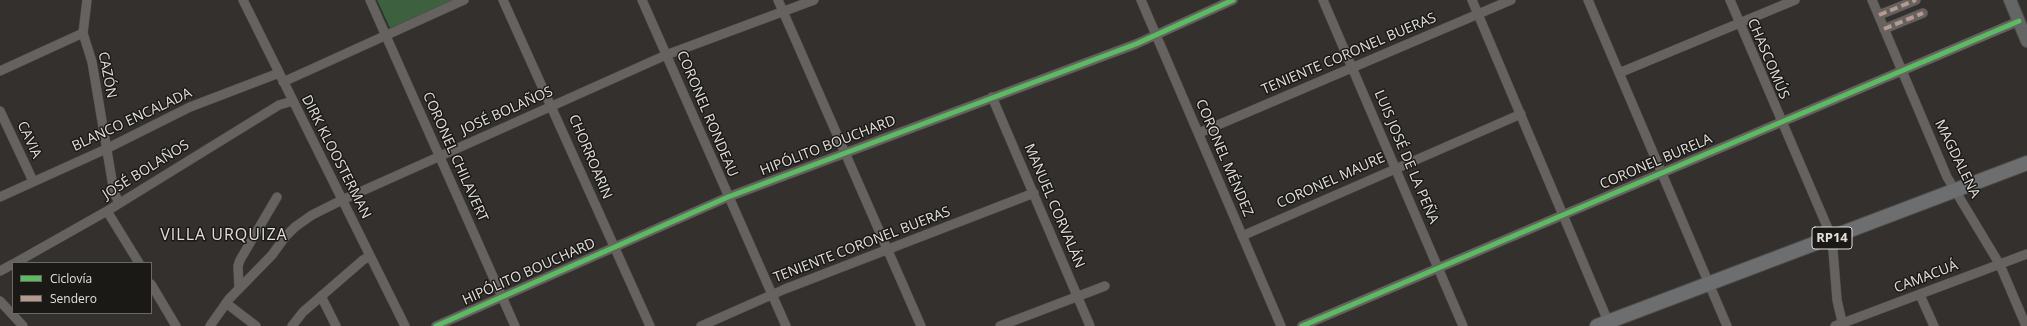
<!DOCTYPE html>
<meta charset="utf-8">
<style>
body{margin:0}
#map{position:relative;width:2027px;height:326px;overflow:hidden;background:#33302d;font-family:"Open Sans",sans-serif}
canvas{display:block}
.legend{position:absolute;left:12px;top:262px;width:140px;height:52px;box-sizing:border-box;background:#1b1916;border:1px solid #6b6865;margin:0;padding:5px 7px;list-style:none;font-size:12px;color:#e2dfdb}
.legend li{display:flex;align-items:center;gap:8px;height:20px}
.legend b{width:20px;border:1px solid #6b6865}
</style>
<div id="map">
<canvas width="2027" height="326"></canvas>
<ul class="legend">
<li><b style="height:5px;background:#5cba63"></b>Ciclovía</li>
<li><b style="height:5px;background:#b69a8f"></b>Sendero</li>
</ul>
</div>
<script>
const ctx = document.querySelector('canvas').getContext('2d');
ctx.lineJoin = 'round';
function fillPath(path, color) { ctx.fillStyle = color; ctx.fill(path, 'evenodd'); }
const toPath = rows => new Path2D(rows.map(r => 'M' + r).join(''));
function strokePath(path, color, width, dash) { ctx.strokeStyle = color; ctx.lineWidth = width; ctx.lineCap = dash ? 'butt' : 'round'; ctx.setLineDash(dash || []); ctx.stroke(path); }
function drawText(font, color, halo, rows, align = 'center') {
  ctx.font = font + ' "Open Sans",sans-serif'; ctx.lineWidth = 3; ctx.setLineDash([]); ctx.textBaseline = 'middle'; ctx.strokeStyle = halo; ctx.fillStyle = color; for (const [text, x, y, turn = 0] of rows) {
    ctx.save(); ctx.translate(x, y); ctx.rotate((+turn || 0) * Math.PI / 180); ctx.textAlign = isNaN(turn) ? turn : align; if (halo) ctx.strokeText(text, 0, 0); ctx.fillText(text, 0, 0); ctx.restore();
  }
}
const green = toPath([
 [377,0,454,0,390,28]
]);
const minor = toPath([
 [87,0,83,33,92,62,114,192,119,203],
 [243,0,405,326],
 [370,0,515,326],
 [503,0,650,326],
 [642,0,786,326],
 [778,0,921,326],
 [1141,0,1281,326],
 [1323,0,1463,326],
 [1472,0,1610,326],
 [1588,0,1727,326],
 [1730,0,1832,238,1837,300,1843,326],
 [1872,0,1947,177,2000,265,2026,326],
 [1879,15,1916,0],
 [1884,29,1923,13],
 [0,71,83,33],
 [1619,73,1795,0],
 [283,82,464,0],
 [992,97,1090,326],
 [0,111,33,181],
 [1199,133,1511,0],
 [0,197,106,149,190,107,279,73],
 [107,211,139,263],
 [1242,236,1521,114],
 [15,263,107,211,279,105,293,101],
 [0,271,13,264],
 [151,284,176,326],
 [239,289,238,266,240,260,277,197],
 [1920,295,1934,326],
 [321,296,336,326],
 [0,301,23,326],
 [226,303,256,326],
 [210,326,229,299,272,255,285,237,295,227,312,215,342,200,666,55,814,0],
 [292,326,303,312,363,260,370,256],
 [436,326,728,197,1136,44,1233,0],
 [701,326,785,289,1034,193],
 [1000,326,1105,286],
 [1302,326,2019,21],
 [1835,326,2027,254]
]);
const secondary = toPath([
 [2010,0,2027,41]
]);
const primary = toPath([
 [1597,326,2027,163]
]);
const quiet = toPath([
 [1879,15,1916,0],
 [1884,29,1923,13]
]);
const cycleway = toPath([
 [436,326,728,197,1136,44,1233,0],
 [1302,326,2019,21]
]);
const shields = [
 [1832,238,40]
];
const shieldNames = [
 ["RP14",1832,238]
];
const streetNames = [
 ["TENIENTE CORONEL BUERAS",1349,54,-23],
 ["CHASCOMÚS",1768,59,67],
 ["CAZÓN",107,75,79],
 ["JOSÉ BOLAÑOS",507,111,-24],
 ["CORONEL RONDEAU",707,114,67],
 ["BLANCO ENCALADA",132,120,-25],
 ["CAVIA",29,140,65],
 ["HIPÓLITO BOUCHARD",828,146,-21],
 ["DIRK KLOOSTERMAN",336,157,63],
 ["CORONEL CHILAVERT",455,157,66],
 ["CHORROARIN",590,157,67],
 ["LUIS JOSÉ DE LA PEÑA",1406,157,67],
 ["CORONEL MÉNDEZ",1224,158,67],
 ["MAGDALENA",1957,159,64],
 ["CORONEL BURELA",1656,162,-23],
 ["JOSÉ BOLAÑOS",146,170,-32],
 ["CORONEL MAURE",1331,181,-24],
 ["MANUEL CORVALÁN",1054,206,67],
 ["TENIENTE CORONEL BUERAS",862,245,-21],
 ["HIPÓLITO BOUCHARD",529,272,-24],
 ["CAMACUÁ",1926,277,-21]
];
const quarterNames = [
 ["VILLA URQUIZA",224,235]
];
fillPath(green, '#3d603e');
strokePath(minor, '#4f4c49', 10);
strokePath(secondary, '#4f4c49', 14);
strokePath(primary, '#4f4c49', 16);
strokePath(minor, '#656260', 9);
strokePath(secondary, '#646565', 12);
strokePath(primary, '#6c6e6f', 14);
strokePath(quiet, '#b69a8f', 4, [8, 4]);
strokePath(cycleway, '#5cba63', 5);
for (const [x, y, w] of shields) { const box = new Path2D(); box.roundRect(x - w / 2, y - 11, w, 22, 3); ctx.fillStyle = '#1b1916'; ctx.fill(box); strokePath(box, '#e2dfdb', 1); }
drawText('bold 13px', '#e2dfdb', null, shieldNames);
drawText('14px', '#e2dfdb', '#1b1916', streetNames);
ctx.letterSpacing = '1px';
drawText('16px', '#e2dfdb', '#1b1916', quarterNames);
ctx.letterSpacing = '0px';
</script>
